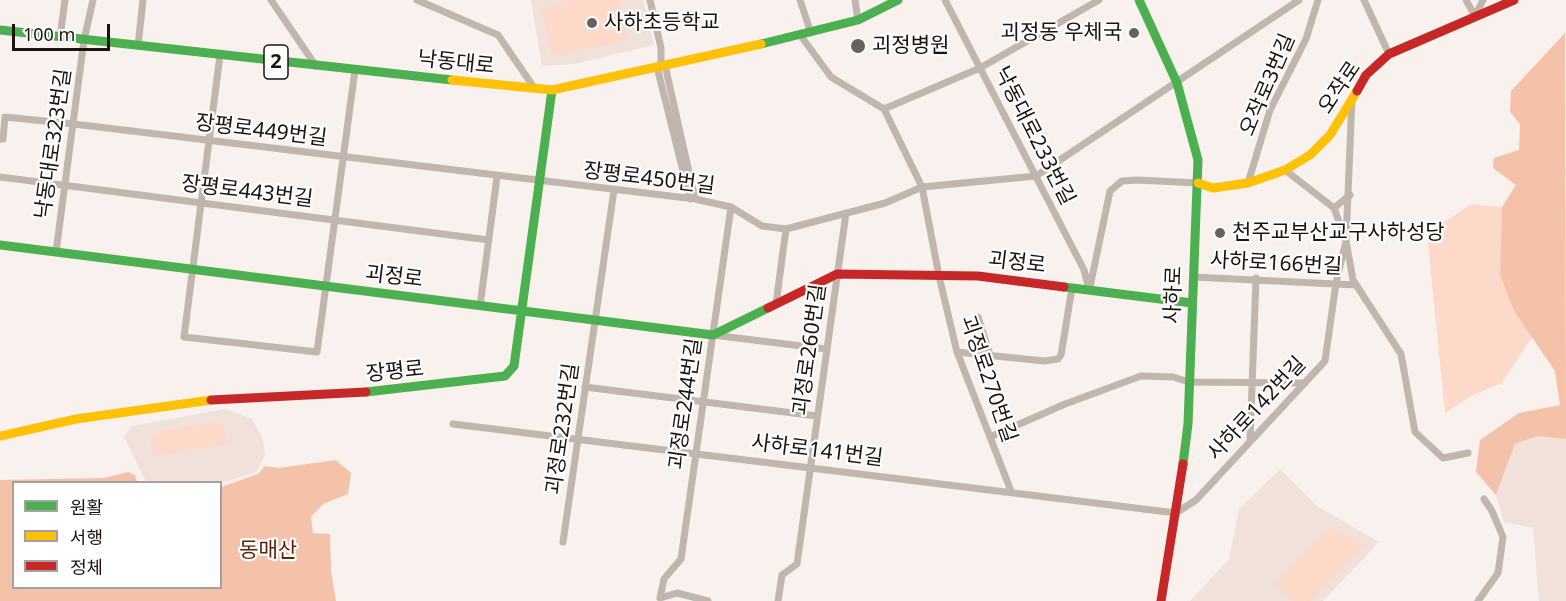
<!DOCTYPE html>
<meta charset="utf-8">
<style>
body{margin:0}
#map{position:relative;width:1566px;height:601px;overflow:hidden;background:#f8f1ee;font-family:"Noto Sans","Noto Sans KR",sans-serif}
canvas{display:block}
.legend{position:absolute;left:12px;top:481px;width:210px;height:108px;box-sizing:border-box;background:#fff;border:2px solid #a5a19f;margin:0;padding:8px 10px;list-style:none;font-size:18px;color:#1d130e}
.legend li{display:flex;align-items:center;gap:12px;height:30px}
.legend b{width:30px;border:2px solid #a5a19f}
.scale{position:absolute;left:12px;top:24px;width:98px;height:27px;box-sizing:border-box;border:3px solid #1d130e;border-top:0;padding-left:8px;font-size:18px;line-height:21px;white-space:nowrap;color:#1d130e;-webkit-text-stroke:4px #fff;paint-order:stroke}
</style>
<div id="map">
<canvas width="1566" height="601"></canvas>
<ul class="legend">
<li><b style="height:8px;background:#4caf50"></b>원활</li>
<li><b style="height:8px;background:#ffc107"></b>서행</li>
<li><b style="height:8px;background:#c62828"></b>정체</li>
</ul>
<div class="scale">100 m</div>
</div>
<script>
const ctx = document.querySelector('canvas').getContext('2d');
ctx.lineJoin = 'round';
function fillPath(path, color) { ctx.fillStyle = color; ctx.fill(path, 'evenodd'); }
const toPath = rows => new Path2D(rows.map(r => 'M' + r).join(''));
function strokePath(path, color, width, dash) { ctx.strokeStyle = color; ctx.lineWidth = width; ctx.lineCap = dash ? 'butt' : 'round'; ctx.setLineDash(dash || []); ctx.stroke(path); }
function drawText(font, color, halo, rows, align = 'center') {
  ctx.font = font + ' "Noto Sans","Noto Sans KR",sans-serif'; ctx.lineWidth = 4.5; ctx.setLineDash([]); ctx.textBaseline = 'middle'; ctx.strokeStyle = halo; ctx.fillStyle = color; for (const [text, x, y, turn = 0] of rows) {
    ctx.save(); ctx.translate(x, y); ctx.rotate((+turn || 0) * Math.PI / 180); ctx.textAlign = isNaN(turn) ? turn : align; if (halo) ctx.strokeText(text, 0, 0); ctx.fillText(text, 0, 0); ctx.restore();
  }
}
const built = toPath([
 [531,0,643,0,654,45,574,64,542,66],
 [225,409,252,419,263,439,265,455,256,472,221,483,146,482,124,437,131,426],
 [1537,436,1566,439,1566,601,1539,601,1533,528,1504,522,1496,495,1515,444],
 [1280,469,1317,506,1379,542,1323,601,1190,601,1229,559,1239,509]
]);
const green = toPath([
 [574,0,620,0,628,40,552,56,541,7],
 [1471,204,1502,207,1500,275,1514,311,1532,337,1502,383,1473,395,1445,413,1427,234],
 [222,422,228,444,153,456,150,438,165,430],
 [1328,529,1360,540,1364,546,1311,601,1291,601,1275,583]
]);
const forest = toPath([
 [1565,33,1566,439,1537,436,1515,444,1496,495,1476,472,1480,440,1519,413,1560,405,1555,371,1514,311,1500,275,1502,207,1516,185,1493,168,1494,158,1519,150,1520,124,1510,112,1511,91],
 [336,460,351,473,348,494,323,504,311,517,313,533,330,534,331,571,336,601,0,601,0,480,104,478,128,472,135,475,137,482,14,482,14,588,220,588,221,487,258,474,265,466,279,468]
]);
const street = toPath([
 [271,0,316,66],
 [417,0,498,35,535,89],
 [650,0,661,48,661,66],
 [800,0,811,33],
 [855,0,858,20],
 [945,0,1084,270,1089,289],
 [1364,0,1389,54],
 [1466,0,1475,16],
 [1475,16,1483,0],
 [801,36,831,77,884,109,922,187,939,276,957,352,1011,491],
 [60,37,65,0],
 [138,46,143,0],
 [220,55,184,337,317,352,355,70],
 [665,65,695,199],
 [657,67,690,199],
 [884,109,980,68,1099,0],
 [0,139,3,139,5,117,74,124,695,199,731,207,762,226,786,229,885,203,922,187,1036,176,1299,0],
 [1285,170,1334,208,1346,241,1353,280,1401,354,1415,432,1443,458,1468,453],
 [0,177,489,240],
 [1248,183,1270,110,1306,39,1318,0],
 [1334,208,1350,195],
 [56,252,84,40,93,0],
 [1193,277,1356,285],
 [1090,287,1110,191,1122,181,1137,180,1198,183],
 [776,304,786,229],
 [480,306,497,177],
 [978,317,990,355],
 [713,335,826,349],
 [957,352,1044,361,1058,359,1061,355,1072,288],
 [585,387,817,416],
 [453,424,1176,513,1196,500,1325,361,1336,283,1346,241,1352,99],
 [990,437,1065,404,1141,376,1173,377,1189,382,1305,383],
 [1250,441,1256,278],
 [563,542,614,190],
 [660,598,664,579,681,559,731,207],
 [660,598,677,593,708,601],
 [778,601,782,575,797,564,846,213],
 [1478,601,1498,573,1503,537,1492,511,1484,499]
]);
const fast = toPath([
 [1139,0,1177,83,1198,160,1188,424,1183,464],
 [0,30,452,80],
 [761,44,858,20,898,0],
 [0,245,713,335,768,308],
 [1064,287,1192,303],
 [366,392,505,376,514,366,552,90]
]);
const slow = toPath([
 [452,80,552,90,761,44],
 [1198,183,1213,188,1248,183,1285,170,1310,155,1330,135,1357,91],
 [0,436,76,419,211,400]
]);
const jam = toPath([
 [1357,91,1366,75,1389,54,1514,0],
 [768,308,837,274,978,276,1064,287],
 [211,400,366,392],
 [1161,601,1183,464]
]);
const markers = [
 [592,23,6,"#6a615c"],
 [1134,33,6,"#6a615c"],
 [858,46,8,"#6a615c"],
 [1220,233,6,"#6a615c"]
];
const shields = [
 [276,62,24]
];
const shieldNames = [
 ["2",276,62]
];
const poiNames = [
 ["사하초등학교",604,23],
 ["괴정동 우체국",1122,33,"right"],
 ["괴정병원",872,46],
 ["천주교부산교구사하성당",1232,233]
];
const streetNames = [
 ["낙동대로",456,63,6],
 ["오작로3번길",1268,85,-67],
 ["오작로",1340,88,-56],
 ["장평로449번길",261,131,7],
 ["낙동대로233번길",1034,136,63],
 ["낙동대로323번길",54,144,-82],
 ["장평로450번길",649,179,7],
 ["장평로443번길",247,192,7],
 ["괴정로",1017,263,7],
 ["사하로166번길",1276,264,3],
 ["괴정로",394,277,7],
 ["사하로",1174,295,-88],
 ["괴정로260번길",810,350,-82],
 ["장평로",395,372,-6],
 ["괴정로270번길",988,379,71],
 ["괴정로244번길",686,404,-82],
 ["사하로142번길",1257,409,-47],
 ["괴정로232번길",563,429,-82],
 ["사하로141번길",817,451,7]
];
const parkNames = [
 ["동매산",268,551]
];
fillPath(built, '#f1e1db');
fillPath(green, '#fcd9c9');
fillPath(forest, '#f4c1a9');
strokePath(street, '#c0b6ad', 7);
strokePath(fast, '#4caf50', 9);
strokePath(slow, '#ffc107', 9);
strokePath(jam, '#c62828', 9);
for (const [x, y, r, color] of markers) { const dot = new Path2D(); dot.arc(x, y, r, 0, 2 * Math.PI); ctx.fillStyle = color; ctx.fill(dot); strokePath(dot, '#fff', 2); }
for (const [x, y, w] of shields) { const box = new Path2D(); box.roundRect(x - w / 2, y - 17, w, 34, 4.5); ctx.fillStyle = '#fff'; ctx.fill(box); strokePath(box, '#1d130e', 1.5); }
drawText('bold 20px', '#1d130e', null, shieldNames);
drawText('21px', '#1d130e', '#fff', poiNames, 'left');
drawText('21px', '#1d130e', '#fff', streetNames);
drawText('21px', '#5a2505', '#fff', parkNames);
</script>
